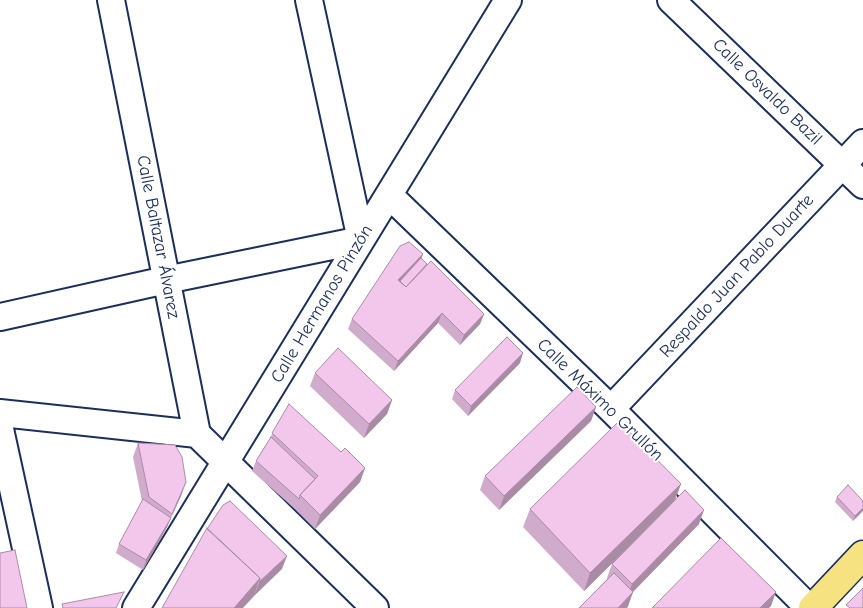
<!DOCTYPE html>
<meta charset="utf-8">
<style>
body{margin:0}
canvas{display:block;background:#fff}
</style>
<canvas width="863" height="608"></canvas>
<script>
const ctx = document.querySelector('canvas').getContext('2d');
ctx.lineJoin = 'round';
const toPath = rows => new Path2D(rows.map(r => 'M' + r).join(''));
function strokePath(path, color, width, dash) { ctx.strokeStyle = color; ctx.lineWidth = width; ctx.lineCap = dash ? 'butt' : 'round'; ctx.setLineDash(dash || []); ctx.stroke(path); }
function fillPath(path, color) { ctx.fillStyle = color; ctx.fill(path, 'evenodd'); }
function drawText(font, color, halo, rows, align = 'center') {
  ctx.font = font + ' "Comic Neue",sans-serif'; ctx.lineWidth = 4; ctx.setLineDash([]); ctx.textBaseline = 'middle'; ctx.strokeStyle = halo; ctx.fillStyle = color; for (const [text, x, y, turn = 0] of rows) {
    ctx.save(); ctx.translate(x, y); ctx.rotate((+turn || 0) * Math.PI / 180); ctx.textAlign = isNaN(turn) ? turn : align; if (halo) ctx.strokeText(text, 0, 0); ctx.fillText(text, 0, 0); ctx.restore();
  }
}
const minor = toPath([
 [111,0,197,434,375,608],
 [671,0,863,185],
 [389,195,611,409,809,608],
 [0,317,166,280,361,240,309,0],
 [611,409,863,143],
 [0,413,197,434],
 [0,429,39,608],
 [136,608,508,0]
]);
const major = toPath([
 [813,608,863,555]
]);
const wall = toPath([
 [423,254,421,258,484,314,480,324,460,345,438,323,394,371,348,329,352,319],
 [520,363,468,416,452,399,455,390],
 [315,373,392,400,387,414,364,438,310,386],
 [596,407,591,421,499,510,480,490,485,476],
 [272,433,341,452,365,468,360,482,315,529,295,509,252,471,256,461,271,437],
 [138,443,186,482,181,496,167,527,143,570,116,553,119,544,142,501,133,457],
 [681,484,675,500,699,524,633,592,628,606,627,608,579,608,607,579,607,578,612,564,638,538,584,591,523,527,530,509],
 [837,497,863,501,853,521,835,502]
]);
const shadedWall = toPath([
 [423,254,420,263,398,286,398,280],
 [442,313,438,323,394,371,398,361],
 [484,314,480,324,460,345,464,335],
 [523,353,520,363,468,416,471,406],
 [392,400,387,414,364,438,369,424],
 [596,407,591,421,499,510,504,496],
 [365,468,360,482,315,529,320,515],
 [186,482,181,496,167,527,143,570,146,560,171,518],
 [681,484,674,502,584,591,590,573],
 [863,508,863,511,853,521,855,516],
 [704,510,699,524,627,598,632,584],
 [287,556,282,569,254,596,259,582],
 [260,578,254,596,243,608,234,608],
 [633,592,628,606,627,608,618,608],
 [776,592,771,606,769,608,760,608]
]);
const building = toPath([
 [409,242,423,254,398,280,406,287,431,261,484,314,464,335,442,313,398,361,352,319,400,246,409,242],
 [421,258,427,264,406,287,400,281,421,258],
 [507,337,523,353,471,406,455,390,507,337],
 [338,348,392,400,369,424,315,373,338,348],
 [577,387,596,407,504,496,485,476,577,387],
 [289,404,341,452,345,448,365,468,320,515,300,495,318,476,272,433,289,404],
 [619,421,681,484,590,573,530,509,619,421],
 [271,437,315,479,300,495,299,499,256,461,271,437],
 [138,443,175,445,182,457,186,482,172,514,149,497,138,443],
 [848,485,863,501,863,508,855,516,837,497,848,485],
 [685,490,704,510,632,584,612,564,685,490],
 [143,499,171,518,146,560,119,544,143,499],
 [230,501,287,556,259,582,260,578,207,529,223,505,230,501],
 [207,528,260,578,234,608,162,608,207,528],
 [721,538,776,592,760,608,652,608,721,538],
 [15,550,27,608,0,608,0,553,15,550],
 [614,573,633,592,618,608,579,608,614,573],
 [863,588,863,608,850,608,846,605,863,588],
 [124,592,116,608,63,608,62,604,124,592]
]);
const streetNames = [
 ["Calle Osvaldo Bazil",767,92,44],
 ["Calle Baltazar Álvarez",158,237,79],
 ["Respaldo Juan Pablo Duarte",737,276,-47],
 ["Calle Hermanos Pinzón",322,304,-59],
 ["Calle Máximo Grullón",600,400,44]
];
strokePath(minor, '#1b2f5e', 30);
strokePath(major, '#1b2f5e', 31);
strokePath(minor, '#fff', 26);
strokePath(major, '#f7e281', 28);
fillPath(wall, '#d1abcb');
fillPath(shadedWall, '#aa8ba5');
fillPath(building, '#f3c7ec');
strokePath(building, '#aa8ba5', 1);
drawText('18px', '#1b2f5e', '#fff', streetNames);
</script>
